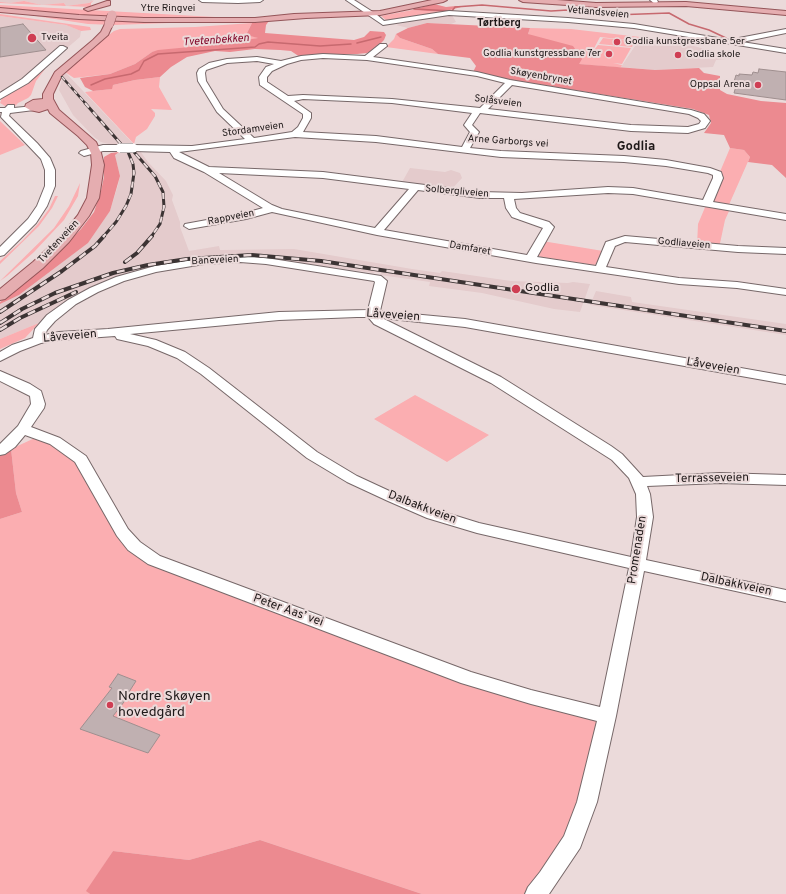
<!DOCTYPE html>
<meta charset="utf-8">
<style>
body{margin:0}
canvas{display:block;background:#ebdada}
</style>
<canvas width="786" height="894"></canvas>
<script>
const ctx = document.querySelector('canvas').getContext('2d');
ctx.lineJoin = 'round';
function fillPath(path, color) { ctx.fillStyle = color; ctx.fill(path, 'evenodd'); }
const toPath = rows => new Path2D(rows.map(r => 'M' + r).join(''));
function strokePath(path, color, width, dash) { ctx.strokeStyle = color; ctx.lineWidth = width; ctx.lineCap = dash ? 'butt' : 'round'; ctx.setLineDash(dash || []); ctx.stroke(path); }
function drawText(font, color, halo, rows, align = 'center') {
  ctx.font = font + ' Overpass,sans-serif'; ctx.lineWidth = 4; ctx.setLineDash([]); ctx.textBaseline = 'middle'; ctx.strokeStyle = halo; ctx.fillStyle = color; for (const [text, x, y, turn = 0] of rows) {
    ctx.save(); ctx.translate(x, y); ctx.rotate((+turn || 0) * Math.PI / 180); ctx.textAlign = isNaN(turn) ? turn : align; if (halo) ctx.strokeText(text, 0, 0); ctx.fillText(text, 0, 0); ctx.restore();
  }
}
const built = toPath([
 [0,0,93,0,89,3,66,6,64,3,42,5,24,1,10,3,0,2],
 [452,15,456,22,451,24,427,23,408,28,396,25,428,17],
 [0,16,66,25,81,31,80,37,25,84,2,92,0,89],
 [639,40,690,45,727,55,726,59,716,60,713,67,654,70,621,67],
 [65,72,140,151,148,162,166,181,173,195,172,200,180,222,180,227,189,251,219,246,220,250,294,249,412,269,440,273,442,271,511,281,568,283,573,282,590,284,580,312,554,309,482,293,429,286,430,282,380,275,381,273,376,272,373,273,265,258,251,258,138,271,39,323,0,339,0,304,19,295,88,243,110,211,118,185,120,176,115,155,119,152,112,145,101,142,94,137,73,115,59,90,62,79,60,77],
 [410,168,445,172,451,170,460,173,462,178,451,190,401,184],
 [596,291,631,297,632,302,786,324,786,335,590,305]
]);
const green = toPath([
 [94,0,91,3,91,7,89,7,0,3,0,2,10,3,24,1,42,5,64,3,66,6,89,3],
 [0,5,197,16,234,18,194,20,84,17,6,9,0,8],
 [412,10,443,12,442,13,387,21,381,16],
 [2,11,63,17,225,21,114,25,88,24],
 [0,14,90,27,91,30,81,31,66,25,0,16],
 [252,23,246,35,260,38,222,44,152,52,135,64,110,74,74,78,65,72,106,37,114,31,120,29,195,27],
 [530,28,571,29,640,37,636,41,600,37,591,54,598,45,631,48,622,64,613,63,622,65,621,67,613,67,578,64,528,34],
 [396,34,400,38,432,49,438,54,386,47,394,39],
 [603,38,635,41,632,47,599,44],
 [43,69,45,69,36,81,31,95,28,98,18,103,15,106,5,106,0,103,2,98],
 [160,77,159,87,172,110,151,109,155,113,155,116,147,129,136,137,134,144,85,92,111,89,113,85,135,80],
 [0,121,25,145,0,155],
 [730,148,744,150,750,157,728,207,730,209,725,220,719,248,697,246,698,224],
 [80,183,78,196,64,220,34,252,7,276,0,281,54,228,69,206],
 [55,196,58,196,52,208,39,226,0,264,0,261,22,241,37,225,49,209],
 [542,241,579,247,603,251,598,263,594,265,541,257,537,255],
 [39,323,25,338,0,349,0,339],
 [415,395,489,435,447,462,374,419],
 [37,437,53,444,79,464,129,547,598,721,572,831,526,894,422,894,260,840,189,860,113,851,87,891,90,894,0,894,0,519,22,512,16,493,11,449]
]);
const forest = toPath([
 [434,4,446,7,456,6,461,7,443,12,412,10],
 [269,21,266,25,265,33,354,40,364,37,370,31,384,32,386,35,384,40,375,49,367,53,357,54,324,54,300,57,291,51,280,50,255,49,230,52,215,51,187,57,171,67,160,77,135,80,113,85,112,89,93,91,85,87,80,78,110,74,135,64,152,52,158,50,222,44,258,38,246,35,252,23],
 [427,23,530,28,528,34,573,46,582,59,579,64,655,70,699,68,704,73,720,76,720,90,727,94,761,101,786,103,786,178,772,165,748,162,750,157,744,150,730,148,724,135,704,133,711,123,709,115,693,109,512,80,473,72,476,66,470,58,438,54,432,49,400,38,396,34,408,28],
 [119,152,115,155,120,176,110,211,88,243,19,295,0,304,0,302,51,260,81,229,94,212,101,191,104,177,104,157,111,153],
 [11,449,16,493,22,512,0,519,0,454],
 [260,840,422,894,90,894,86,891,113,851,189,860]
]);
const stream = toPath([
 [414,9,452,11,455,7,482,5,551,11,568,10,614,15,669,13,689,24,709,30,726,38],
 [357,43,381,37],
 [91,85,105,79,131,74,139,70,144,61,158,54,255,47,259,44,268,42,320,46,351,44]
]);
const building = toPath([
 [23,24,46,50,0,57,0,28,23,24],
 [759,69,786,72,786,100,734,93,736,86,733,85,736,75,739,76,739,74,752,75,753,72,758,73,759,69],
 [118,674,136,681,129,692,131,693,113,716,160,735,148,753,80,729,112,688,109,687,118,674]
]);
const minor = toPath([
 [199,0,263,0,260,2,238,3,202,2,199,0],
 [346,0,354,0,376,14,384,21,449,11,568,18,634,24,736,41,739,38,786,29,786,33,742,42,786,49,786,53,634,28,568,22,449,15,383,25,346,0],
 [650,0,657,0,658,2,655,4,650,0],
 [380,44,386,44,387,46,373,57,477,72,510,80,691,110,704,114,710,121,705,128,688,133,631,131,480,113,472,125,479,132,470,148,501,151,624,156,666,160,710,168,721,172,723,178,713,202,786,214,786,220,633,194,608,193,514,199,516,208,520,213,549,222,554,227,537,257,596,266,606,242,625,236,738,246,786,248,786,254,738,252,625,242,615,246,606,267,679,278,737,282,786,289,786,295,737,288,679,284,536,263,377,235,272,212,246,219,189,229,184,226,185,224,245,213,263,208,204,172,174,158,170,152,133,151,129,148,133,145,192,146,245,139,217,112,198,81,197,73,199,69,209,63,227,59,257,57,281,61,301,56,323,54,365,56,380,44],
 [323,58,367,60,477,76,505,83,480,108,392,99,303,95,288,96,267,82,267,77,272,71,287,64,301,60,323,58],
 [257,61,274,64,266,67,259,77,260,85,303,114,303,118,298,127,292,132,254,138,223,109,206,81,205,73,206,70,227,63,257,61],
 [512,85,689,114,698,118,701,121,699,124,688,127,631,125,488,109,512,85],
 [303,99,392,103,472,113,464,125,470,132,462,147,376,136,303,132,311,118,311,113,294,101,303,99],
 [295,137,376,142,501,157,624,162,666,166,708,173,713,175,713,178,703,200,633,188,608,187,522,193,480,192,323,172,209,167,179,152,295,137],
 [219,173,323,178,409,189,375,228,282,209,272,205,219,173],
 [418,190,480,198,504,198,506,208,512,217,543,228,527,255,384,230,418,190],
 [60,46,63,46,67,48,28,83,0,99,0,93,22,79,60,46],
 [8,105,14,105,14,108,34,106,38,108,34,110,10,113,9,116,37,143,50,158,55,170,55,186,47,206,36,223,4,255,0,256,0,247,28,219,37,206,45,186,45,170,41,159,1,117,2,112,0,112,0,108,5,108,8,105],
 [103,145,120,145,124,148,120,151,103,151,84,156,79,153,81,151,103,145],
 [240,256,266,258,381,276,387,281,380,311,465,319,786,376,786,384,465,327,382,318,501,377,611,446,622,454,643,477,720,473,786,475,786,485,720,483,647,486,650,494,653,517,646,560,786,590,786,602,644,571,616,716,597,802,580,848,549,894,525,894,528,887,540,872,564,836,577,802,597,721,531,704,461,683,148,564,128,550,117,536,75,462,50,444,25,435,15,447,5,454,0,455,0,444,18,426,31,404,30,396,0,381,0,371,30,384,41,391,45,404,44,408,31,427,60,438,86,456,128,529,140,542,160,556,471,672,531,690,600,707,629,568,477,533,427,518,388,501,347,482,307,458,201,374,177,358,148,346,117,339,115,336,59,340,41,343,20,351,0,361,0,352,12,345,33,338,35,329,47,315,68,300,90,288,116,277,155,266,204,258,240,256],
 [240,262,266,264,374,281,375,282,368,310,279,312,108,329,59,332,45,335,47,330,55,321,76,304,98,292,124,281,156,272,204,264,240,262],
 [357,317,368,317,374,324,491,383,612,460,629,478,636,494,637,517,631,557,479,523,437,510,398,495,357,476,317,452,209,368,185,352,156,340,130,334,279,320,357,317]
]);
const major = toPath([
 [432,0,447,0,443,2,380,15,306,18,255,22,144,22,79,19,0,12,0,8,79,15,144,18,255,18,294,14,380,11,432,0],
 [519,0,557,0,596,3,686,2,786,11,786,15,686,6,596,7,523,2,519,0],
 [107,1,110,1,110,5,88,11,84,9,107,1],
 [106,22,112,22,113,24,108,35,62,75,53,94,53,99,59,110,96,142,101,153,104,165,99,198,89,216,69,242,43,268,5,299,0,300,0,289,33,262,61,236,78,215,87,198,92,165,91,153,87,145,78,136,50,113,48,109,39,112,30,110,25,107,26,104,33,100,43,99,43,94,55,72,93,40,101,32,106,22]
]);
const railFar2 = toPath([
 [62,77,86,104]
]);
const railFar1 = toPath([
 [85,103,128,152,133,164,134,173,131,194,126,206,116,222,103,237],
 [128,145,155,176,163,192,164,207,160,224,151,237]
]);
const rail = toPath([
 [125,262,137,253,152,236],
 [0,312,62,271,95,246,104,236],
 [0,323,22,309,55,293,113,273,148,265,187,259,252,255,321,261,786,331],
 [0,330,20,318,76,292]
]);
const minorBridge = toPath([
 [120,148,133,148]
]);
const majorBridge = toPath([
 [109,24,112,15]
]);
const markers = [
 [32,38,5,"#cf3e53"],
 [617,42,4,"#cf3e53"],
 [609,54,4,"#cf3e53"],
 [678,55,4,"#cf3e53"],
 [758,85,4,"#cf3e53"],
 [516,289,5,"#cf3e53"],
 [110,705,4,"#cf3e53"]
];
const farStreetnames = [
 ["Ytre Ringvei",168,9],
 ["Vetlandsveien",598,13,5],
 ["Skøyenbrynet",541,77,10],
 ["Solåsveien",498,102,7],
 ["Stordamveien",253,130,-8],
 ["Arne Garborgs vei",508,142,4],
 ["Solbergliveien",457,192,5],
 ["Rappveien",231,218,-11],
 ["Tvetenveien",59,242,-47],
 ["Godliaveien",684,244,5],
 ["Damfaret",470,249,10],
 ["Baneveien",215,261,-3]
];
const farPoinames = [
 ["Tveita",41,38],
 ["Godlia kunstgressbane 5er",625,42],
 ["Godlia kunstgressbane 7er",601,54,"right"],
 ["Godlia skole",686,55],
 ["Oppsal Arena",750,85,"right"]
];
const farNeighbourhoodnames = [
 ["Tørtberg",499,24]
];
const farWaternames = [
 ["Tvetenbekken",216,41,-4]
];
const poiNames = [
 ["Godlia",525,289]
];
const streetNames = [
 ["Låveveien",393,316,4],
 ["Låveveien",70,337,-5],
 ["Låveveien",713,367,10],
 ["Terrasseveien",712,479,-1],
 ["Dalbakkveien",422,508,21],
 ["Promenaden",638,550,-81],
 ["Dalbakkveien",736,585,12],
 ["Peter Aas’ vei",288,611,20]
];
const farDistrictnames = [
 ["Godlia",636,147]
];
const nearPoinames = [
 ["Nordre Skøyen",118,697],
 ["hovedgård",118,713]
];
fillPath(built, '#e4cbcc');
fillPath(green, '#fbaeb1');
fillPath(forest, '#ec8a90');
strokePath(stream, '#c7696f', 1.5);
fillPath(building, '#c0b0b1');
strokePath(building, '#9f8f8f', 1);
strokePath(minor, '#776869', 2);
strokePath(major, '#945559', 2);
fillPath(minor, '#fff');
fillPath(major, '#e5adb0');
strokePath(railFar2, '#3c3434', 2.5);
strokePath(railFar1, '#3c3434', 3);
strokePath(rail, '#3c3434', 4);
strokePath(railFar2, '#ebdada', 1.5, [4.5]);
strokePath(railFar1, '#ebdada', 2, [6]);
strokePath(rail, '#ebdada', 2.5, [8]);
strokePath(minorBridge, '#776869', 10, []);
strokePath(majorBridge, '#945559', 10, []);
strokePath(minorBridge, '#fff', 9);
strokePath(majorBridge, '#e5adb0', 9);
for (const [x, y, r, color] of markers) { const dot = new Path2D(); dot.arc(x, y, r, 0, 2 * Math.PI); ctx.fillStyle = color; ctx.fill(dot); strokePath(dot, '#ebdada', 1.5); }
drawText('10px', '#1e1818', '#ebdada', farStreetnames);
drawText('10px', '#1e1818', '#ebdada', farPoinames, 'left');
drawText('bold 11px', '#1e1818', '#ebdada', farNeighbourhoodnames);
drawText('italic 11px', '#7e0124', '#ebdada', farWaternames);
drawText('12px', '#1e1818', '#ebdada', poiNames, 'left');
drawText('12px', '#1e1818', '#ebdada', streetNames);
drawText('bold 13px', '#1e1818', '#ebdada', farDistrictnames);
drawText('14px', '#1e1818', '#ebdada', nearPoinames, 'left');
</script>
